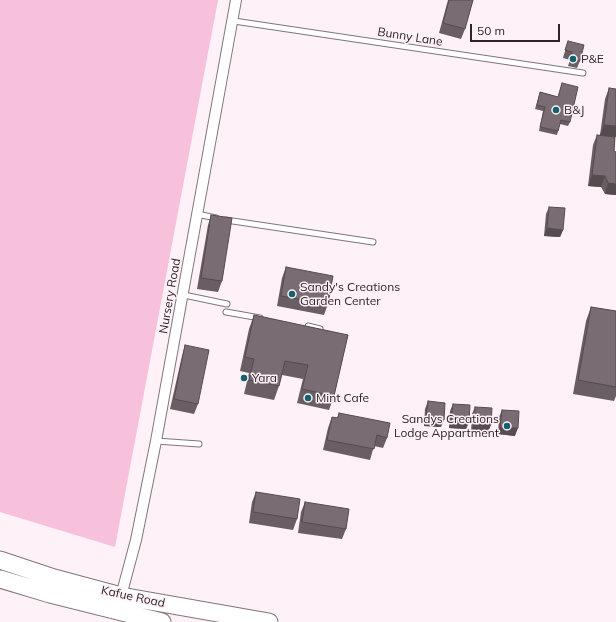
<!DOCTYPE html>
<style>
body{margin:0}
#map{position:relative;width:616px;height:622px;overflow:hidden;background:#fff1f8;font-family:Mulish,sans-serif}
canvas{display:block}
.scale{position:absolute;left:470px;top:24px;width:90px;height:18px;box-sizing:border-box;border:2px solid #2b2629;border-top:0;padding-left:5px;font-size:12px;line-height:14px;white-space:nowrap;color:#2b2629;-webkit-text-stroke:3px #fff1f8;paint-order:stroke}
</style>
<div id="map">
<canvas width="616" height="622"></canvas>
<div class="scale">50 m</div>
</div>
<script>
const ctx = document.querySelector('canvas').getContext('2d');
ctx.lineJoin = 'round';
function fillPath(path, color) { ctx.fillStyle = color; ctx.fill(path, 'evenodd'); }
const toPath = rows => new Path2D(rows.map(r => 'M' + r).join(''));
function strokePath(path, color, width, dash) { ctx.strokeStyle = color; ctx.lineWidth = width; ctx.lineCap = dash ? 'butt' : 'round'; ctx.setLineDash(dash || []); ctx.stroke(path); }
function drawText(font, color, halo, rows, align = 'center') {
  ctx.font = font + ' Mulish,sans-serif'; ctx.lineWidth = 3; ctx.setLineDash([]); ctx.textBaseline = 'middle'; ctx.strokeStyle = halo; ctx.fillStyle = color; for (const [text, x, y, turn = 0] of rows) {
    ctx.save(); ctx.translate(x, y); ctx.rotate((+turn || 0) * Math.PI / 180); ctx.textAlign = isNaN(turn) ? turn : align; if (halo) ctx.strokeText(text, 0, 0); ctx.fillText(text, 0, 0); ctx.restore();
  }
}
const green = toPath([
 [0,0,218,0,115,547,0,512]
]);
const service = toPath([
 [234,21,583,73],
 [197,214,216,218],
 [226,220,373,242],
 [184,295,227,304],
 [226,312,260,318],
 [308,326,320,329],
 [156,441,199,444]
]);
const minor = toPath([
 [121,596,136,540,156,441,236,0]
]);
const trunk = toPath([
 [0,560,54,578,121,596,269,622],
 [0,579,50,594,162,622]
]);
const wall = toPath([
 [448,0,473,0,465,29,461,39,439,33],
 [568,41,580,61,577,68,568,66,570,60,563,58],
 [562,83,570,122,568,126,560,124,557,135,539,131,543,111,535,109,540,92,558,97],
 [609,88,615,137,614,151,616,195,605,194,601,187,588,186,593,145,597,135,600,135,605,99],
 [549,207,563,230,560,237,544,236,546,214],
 [211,215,222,281,218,292,197,289,208,225],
 [286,267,328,304,324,315,277,306,282,278],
 [591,307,616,311,616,396,614,401,573,394,586,321],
 [254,315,348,335,334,396,329,410,297,403,303,379,282,375,279,386,274,400,244,394,249,373,240,371,249,329],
 [185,345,198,404,194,414,170,409,182,356],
 [428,401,441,427,424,426,425,409],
 [453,404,469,422,466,429,449,428,450,411],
 [475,407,488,432,471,431,472,414],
 [502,410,515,436,498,434,499,417],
 [339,413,387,438,383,448,374,446,370,460,323,450,328,428,332,417,337,418],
 [256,492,297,519,293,530,249,523,252,502],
 [305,502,346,529,342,539,298,533,301,512]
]);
const shadedWall = toPath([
 [604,125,616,126,616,137,600,135],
 [592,175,605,176,601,187,588,186],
 [608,183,616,184,616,195,605,194],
 [547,228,563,230,560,237,544,236],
 [426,418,444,420,441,427,424,426],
 [451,421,469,422,466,429,449,428],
 [474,424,491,425,488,432,471,431],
 [500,427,518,428,515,436,498,434]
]);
const building = toPath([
 [449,0,473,0,465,29,443,23,449,0],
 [568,41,584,45,580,61,571,59,572,52,565,50,568,41],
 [562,83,578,87,570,122,561,120,558,131,540,127,545,107,537,105,540,92,558,97,562,83],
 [609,88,616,89,616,126,604,125,609,88],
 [597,135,615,137,614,151,616,152,616,184,608,183,605,176,592,175,597,135],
 [549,207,565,208,563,230,547,228,549,207],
 [211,215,232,218,222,281,201,278,211,215],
 [286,267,333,276,328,304,281,296,286,267],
 [591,307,616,311,616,387,578,380,591,307],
 [254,315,348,335,334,396,302,389,308,365,285,361,279,386,249,380,254,359,245,357,254,315],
 [185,345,209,350,198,404,174,399,185,345],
 [428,401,445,403,444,420,426,418,428,401],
 [453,404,470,405,469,422,451,421,453,404],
 [475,407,492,408,491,425,474,424,475,407],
 [502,410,519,411,518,428,500,427,502,410],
 [339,413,390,423,387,438,377,435,374,449,327,440,332,417,338,418,339,413],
 [256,492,300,499,297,519,253,512,256,492],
 [305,502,349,509,346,529,302,522,305,502]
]);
const markers = [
 [573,59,4,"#14616c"],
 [556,110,4,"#14616c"],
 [292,294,4,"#14616c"],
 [244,378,4,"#14616c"],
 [308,398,4,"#14616c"],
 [507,426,4,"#14616c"]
];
const streetNames = [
 ["Bunny Lane",410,37,9],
 ["Nursery Road",170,296,-80],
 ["Kafue Road",133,597,12]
];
const poiNames = [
 ["P&E",581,59],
 ["B&J",564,110],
 ["Sandy's Creations",300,287],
 ["Garden Center",300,301],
 ["Yara",252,378],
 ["Mint Cafe",316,398],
 ["Sandys Creations",499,419,"right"],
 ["Lodge Appartment",499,433,"right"]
];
fillPath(green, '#f7c1dc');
strokePath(service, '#81757b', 7);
strokePath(minor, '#81757b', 12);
strokePath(trunk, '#81757b', 19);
strokePath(service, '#fff', 5);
strokePath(minor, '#fff', 10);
strokePath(trunk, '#fff', 17);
fillPath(wall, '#685e63');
fillPath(shadedWall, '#554c50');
fillPath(building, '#796d73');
strokePath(building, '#554c50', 1);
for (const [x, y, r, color] of markers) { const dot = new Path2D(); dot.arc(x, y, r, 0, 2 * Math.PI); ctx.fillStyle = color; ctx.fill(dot); strokePath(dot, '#fff1f8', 1.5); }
drawText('12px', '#2b2629', '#fff1f8', streetNames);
drawText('12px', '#2b2629', '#fff1f8', poiNames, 'left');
</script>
